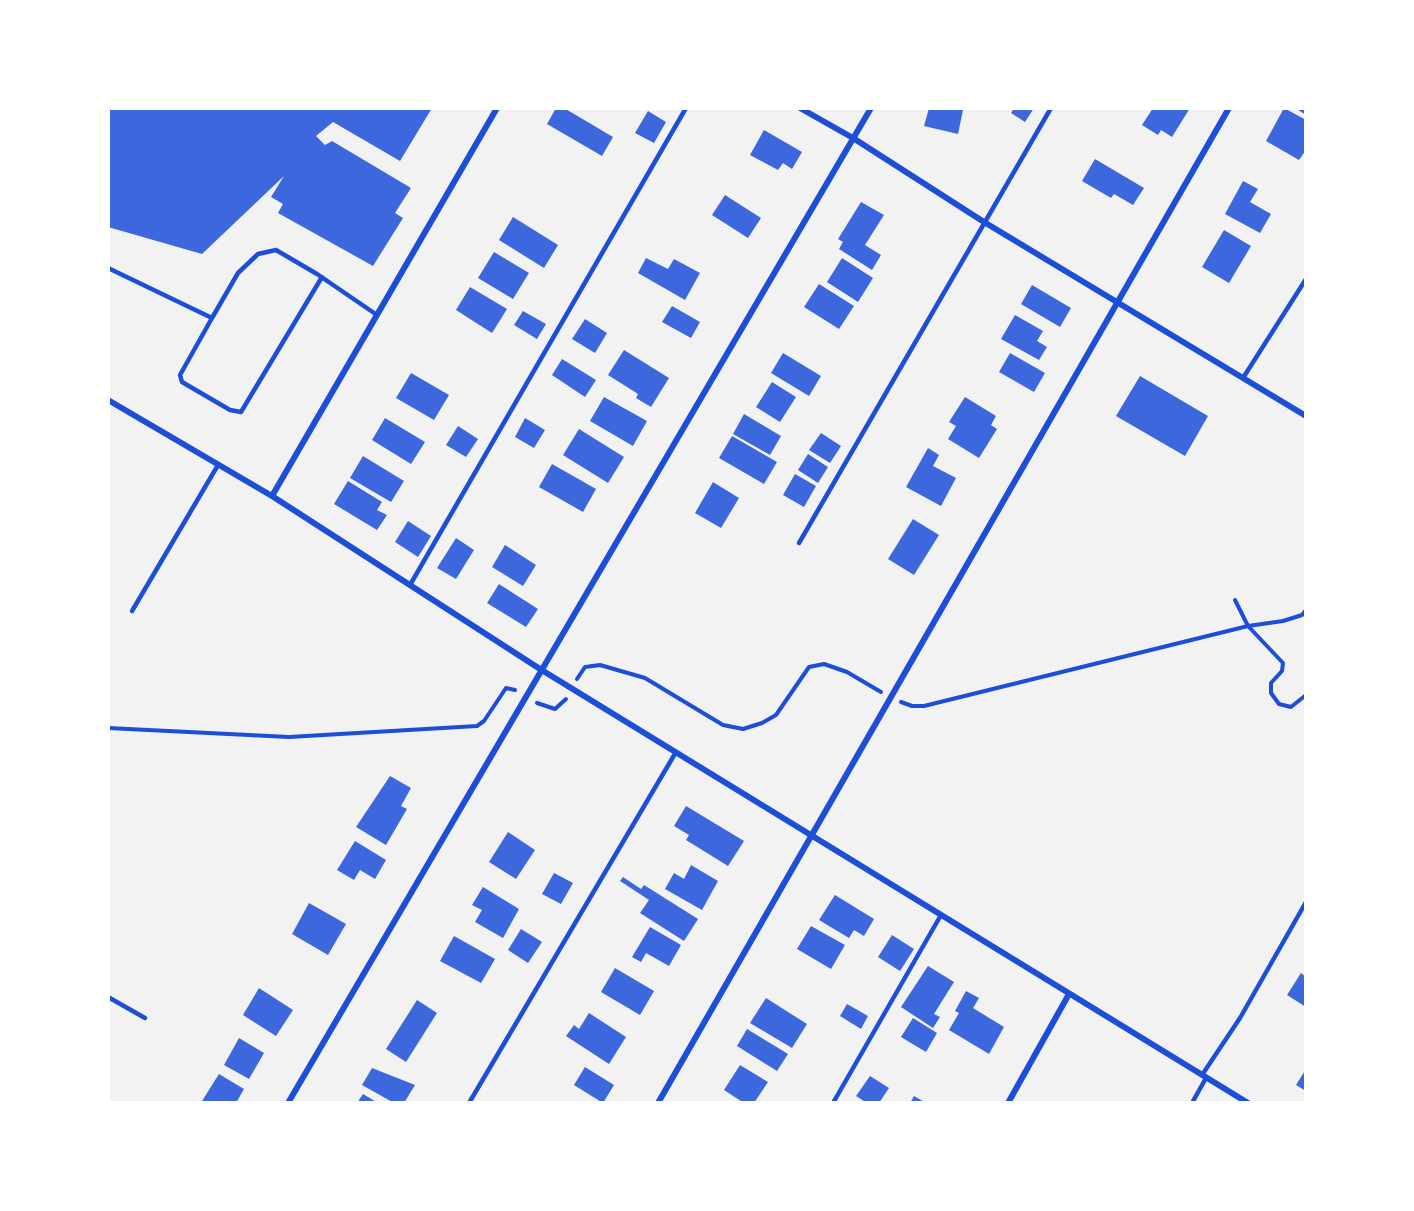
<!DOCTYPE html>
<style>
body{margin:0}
#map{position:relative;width:1414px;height:1211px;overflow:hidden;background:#f2f2f2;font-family:Roboto,sans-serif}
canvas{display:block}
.frame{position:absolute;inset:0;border:110px solid #fff;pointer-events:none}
</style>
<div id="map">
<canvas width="1414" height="1211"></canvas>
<div class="frame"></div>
</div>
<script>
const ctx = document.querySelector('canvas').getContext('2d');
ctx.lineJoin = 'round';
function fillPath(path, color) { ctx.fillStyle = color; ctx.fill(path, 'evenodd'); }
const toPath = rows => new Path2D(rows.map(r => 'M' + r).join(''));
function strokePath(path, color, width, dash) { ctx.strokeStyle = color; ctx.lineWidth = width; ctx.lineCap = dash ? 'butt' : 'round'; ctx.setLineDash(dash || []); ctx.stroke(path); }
const building = toPath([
 [108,108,432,108,400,161,333,122,316,136,325,145,332,141,411,188,395,213,403,218,373,266,278,213,283,204,271,197,284,176,202,254,108,227],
 [556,108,564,108,613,137,602,156,547,124],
 [929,108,963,110,958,134,924,126],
 [1014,108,1034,108,1025,122,1011,113],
 [1153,108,1190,108,1172,137,1161,130,1158,135,1142,125],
 [1284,108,1306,120,1306,150,1299,160,1266,141],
 [1295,108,1306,108,1306,115],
 [648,111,666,122,654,143,635,133],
 [764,130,802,152,792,169,783,163,778,170,750,155],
 [1095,159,1144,188,1133,205,1114,194,1111,198,1082,181],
 [1243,181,1258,189,1250,202,1271,214,1260,233,1225,214],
 [725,195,761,218,748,238,712,215],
 [861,202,884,215,865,245,881,255,872,270,839,249,843,242,838,239],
 [513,217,558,245,544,268,499,240],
 [1224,230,1251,246,1229,283,1202,267],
 [494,252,529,273,513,299,478,278],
 [646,258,668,269,674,259,700,273,685,300,638,273],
 [842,258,873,278,858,302,827,282],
 [819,284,854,306,839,329,804,307],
 [1032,285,1071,308,1060,327,1021,304],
 [470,287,507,309,492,333,456,310],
 [672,306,700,322,691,338,662,322],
 [523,311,546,324,537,339,514,325],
 [1015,315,1043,331,1037,341,1047,347,1039,360,1001,339],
 [585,319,607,333,595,353,572,339],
 [624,350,669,378,651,407,636,398,638,394,608,375],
 [783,353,821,376,809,396,771,373],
 [1010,353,1045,373,1034,392,999,372],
 [562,359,596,380,585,397,552,375],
 [411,373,449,395,434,420,396,398],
 [1140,376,1208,416,1185,456,1116,416],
 [772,382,796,397,780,422,756,407],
 [604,397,647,421,633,446,590,421],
 [965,397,996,416,991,425,997,429,979,458,948,439,956,426,949,422],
 [744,414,781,436,770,455,733,434],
 [385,418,425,442,411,464,372,440],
 [525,418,545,430,534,448,515,437],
 [458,426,478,439,466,457,446,445],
 [579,429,624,457,608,483,563,455],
 [821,433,841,446,830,463,809,450],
 [732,436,777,462,764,484,719,458],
 [928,448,939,455,933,466,956,478,941,506,906,487],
 [808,454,828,467,818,483,798,470],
 [363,456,404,481,391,502,350,478],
 [552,464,596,489,583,512,539,487],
 [795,474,816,486,804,507,783,495],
 [348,481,382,502,377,510,387,515,377,530,334,504],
 [713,482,739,498,721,528,695,513],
 [913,519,939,535,914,575,888,559],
 [408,521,431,536,418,557,395,542],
 [456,538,474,550,456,579,437,568],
 [505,545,536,565,523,586,492,567],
 [499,584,538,609,526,627,487,603],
 [390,776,411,788,401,806,407,809,386,845,356,827],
 [686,806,744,841,728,866,686,840,689,835,674,826],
 [508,832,535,850,516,879,489,862],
 [355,841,386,860,375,879,360,870,354,880,337,870],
 [691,865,718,881,702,910,665,889,674,873,684,879],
 [554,873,573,883,561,904,542,894],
 [623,877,641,889,644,885,698,919,684,941,640,913,649,900,620,881],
 [483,887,519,909,503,938,475,922,482,910,472,905],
 [835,895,874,919,864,936,854,930,849,938,819,920],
 [309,903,346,924,328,955,292,934],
 [811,926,845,945,831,969,797,949],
 [650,927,681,945,669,966,646,953,641,962,632,957],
 [521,929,542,942,528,963,508,950],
 [892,935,914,949,900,971,878,957],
 [454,936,495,959,481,983,440,961],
 [928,966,954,982,934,1014,940,1017,933,1028,901,1007],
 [615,968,654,991,640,1015,601,992],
 [1301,973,1306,977,1306,1007,1287,995],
 [259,988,293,1010,276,1036,243,1015],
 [966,991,979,998,973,1008,1004,1027,989,1054,949,1030,959,1013,955,1011],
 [766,998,807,1024,792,1048,750,1023],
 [417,1000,437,1013,406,1062,386,1049],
 [847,1004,868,1016,861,1029,840,1016],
 [589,1013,626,1037,609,1064,566,1036,574,1025,579,1029],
 [913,1018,937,1033,926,1052,901,1037],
 [747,1029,788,1054,777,1071,737,1046],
 [239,1038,264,1053,249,1079,224,1065],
 [740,1065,768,1082,754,1103,744,1103,724,1090],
 [585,1067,614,1085,603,1103,574,1085],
 [372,1068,415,1085,404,1103,394,1103,362,1085],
 [1306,1069,1306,1091,1296,1085],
 [219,1074,244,1089,236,1103,202,1101],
 [870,1076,889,1088,879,1103,867,1103,856,1096],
 [363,1094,378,1103,357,1103],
 [914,1096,926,1103,910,1103]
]);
const path = toPath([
 [1235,600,1248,626,1283,663,1282,671,1271,683,1271,693,1279,704,1291,707,1306,695],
 [577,679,585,667,600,665,645,678,723,725,743,729,762,723,776,715,809,667,824,664,847,672,881,692],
 [901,702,912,706,924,706,1248,626,1283,621,1302,615,1306,610],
 [537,703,555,709,566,699],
 [108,728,289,737,477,726,484,721,506,688,515,690]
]);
const service = toPath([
 [108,268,212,318,238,273,258,254,276,250,317,274,377,315],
 [212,318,180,375,182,382,230,410,241,412,322,277],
 [1243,378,1306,279],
 [799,543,1051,108],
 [410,585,686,108],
 [132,611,218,465],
 [108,997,145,1018],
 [1202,1075,1240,1018,1306,902],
 [469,1103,676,752],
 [833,1103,941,915],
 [1192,1103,1206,1078]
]);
const minor = toPath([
 [800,108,853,138,984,222,1306,416],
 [108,400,272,496,540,669,1248,1103],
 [272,496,497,108],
 [288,1103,871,108],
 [658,1103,1229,108],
 [1008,1103,1069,994]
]);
fillPath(building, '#3d67dc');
strokePath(path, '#1d4ed8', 4);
strokePath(service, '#1d4ed8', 4.5);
strokePath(minor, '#1d4ed8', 6);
</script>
